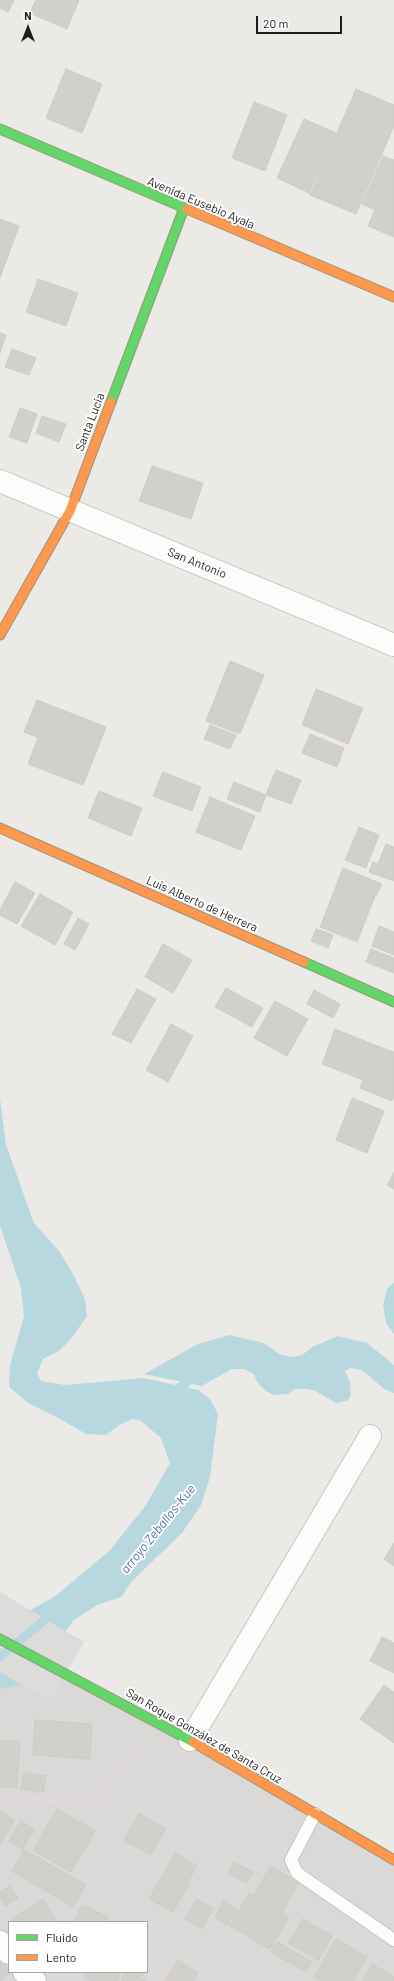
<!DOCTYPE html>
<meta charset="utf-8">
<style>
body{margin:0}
#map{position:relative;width:394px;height:1981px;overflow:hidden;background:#eceae6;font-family:Barlow,sans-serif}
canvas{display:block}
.legend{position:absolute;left:8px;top:1921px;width:140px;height:52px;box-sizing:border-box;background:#fff;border:1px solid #a5a5a5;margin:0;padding:5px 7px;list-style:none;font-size:12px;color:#1d1d1d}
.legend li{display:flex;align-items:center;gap:8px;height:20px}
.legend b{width:20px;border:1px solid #a5a5a5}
.north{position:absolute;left:8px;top:8px;width:40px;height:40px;-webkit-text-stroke:3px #fff;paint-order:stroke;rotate:0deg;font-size:11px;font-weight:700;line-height:16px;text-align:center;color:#1d1d1d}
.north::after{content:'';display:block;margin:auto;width:14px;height:18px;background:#1d1d1d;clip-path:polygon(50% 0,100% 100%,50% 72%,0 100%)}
.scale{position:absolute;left:256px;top:16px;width:86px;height:18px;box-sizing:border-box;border:2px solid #1d1d1d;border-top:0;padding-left:5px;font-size:12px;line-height:14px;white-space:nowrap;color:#1d1d1d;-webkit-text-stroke:3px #fff;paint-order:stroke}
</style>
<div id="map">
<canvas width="394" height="1981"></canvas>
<ul class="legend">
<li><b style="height:5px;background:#63d668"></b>Fluido</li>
<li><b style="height:5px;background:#ff974d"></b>Lento</li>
</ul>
<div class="north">N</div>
<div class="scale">20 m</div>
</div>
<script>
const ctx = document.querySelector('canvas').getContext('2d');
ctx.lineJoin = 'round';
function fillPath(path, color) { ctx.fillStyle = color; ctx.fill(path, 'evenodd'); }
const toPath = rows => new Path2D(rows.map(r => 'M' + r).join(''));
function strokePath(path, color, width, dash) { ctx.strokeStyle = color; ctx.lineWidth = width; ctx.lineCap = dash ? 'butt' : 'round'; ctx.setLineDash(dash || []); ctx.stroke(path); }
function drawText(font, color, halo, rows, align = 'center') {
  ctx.font = font + ' Barlow,sans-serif'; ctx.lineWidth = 4; ctx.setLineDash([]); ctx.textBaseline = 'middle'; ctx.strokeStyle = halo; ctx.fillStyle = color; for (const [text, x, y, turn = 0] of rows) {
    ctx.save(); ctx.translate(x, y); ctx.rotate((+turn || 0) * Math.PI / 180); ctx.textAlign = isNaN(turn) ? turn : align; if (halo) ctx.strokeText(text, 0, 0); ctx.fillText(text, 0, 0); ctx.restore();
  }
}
const residential = toPath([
 [0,1636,394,1855,394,1981,0,1981],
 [9,1922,147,1922,147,1972,9,1972]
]);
const water = toPath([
 [0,1099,6,1145,34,1223,59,1251,73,1274,85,1299,87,1316,71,1339,59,1351,43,1359,37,1373,41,1381,65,1385,143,1378,198,1390,210,1399,218,1414,210,1477,201,1505,182,1533,132,1581,121,1597,97,1605,74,1620,60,1639,20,1616,57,1595,110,1550,146,1505,170,1463,161,1438,141,1421,132,1419,118,1426,106,1435,86,1434,58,1418,28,1403,9,1387,10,1365,24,1316,21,1288,0,1226],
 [394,1283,394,1334,386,1323,383,1306,387,1289],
 [229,1335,264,1343,279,1354,291,1357,302,1355,314,1346,338,1336,367,1343,394,1365,394,1393,384,1389,362,1370,350,1368,345,1371,350,1382,351,1395,347,1401,336,1403,315,1391,308,1389,295,1389,288,1394,273,1395,266,1391,257,1382,254,1374,244,1369,232,1369,202,1386,144,1374,198,1344],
 [0,1662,36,1682,0,1689]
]);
const pier = toPath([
 [0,1592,84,1642,49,1701,0,1672]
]);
const stream = toPath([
 [171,1393,196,1376],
 [0,1657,47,1618]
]);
const building = toPath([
 [0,0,14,0,8,12,0,8,0,0],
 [36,0,79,0,67,29,30,13,36,0],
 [66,69,102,84,82,133,46,118,66,69],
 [356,89,394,105,394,126,356,214,310,195,356,89],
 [254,102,287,115,265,171,232,158,254,102],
 [304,119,336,133,309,193,277,178,304,119],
 [383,156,394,160,394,237,368,226,375,210,362,204,383,156],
 [0,219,19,226,0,278,0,219],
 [38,279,78,293,66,326,26,312,38,279],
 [0,333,6,335,0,353,0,333],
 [12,349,36,358,29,375,5,367,12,349],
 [20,408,37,414,27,443,9,437,20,408],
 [42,416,66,424,59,442,36,433,42,416],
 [152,466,203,483,191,519,139,501,152,466],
 [230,661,264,675,240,734,206,721,230,661],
 [316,689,363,708,348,744,302,725,316,689],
 [37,700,106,727,93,760,24,732,37,700],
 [210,725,236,735,230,749,204,739,210,725],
 [310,734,344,748,337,767,302,753,310,734],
 [38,738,93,760,83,785,28,764,38,738],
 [276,770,301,780,291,804,266,795,276,770],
 [163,772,201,787,192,811,153,796,163,772],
 [234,782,266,795,260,812,227,799,234,782],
 [99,791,142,808,131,836,88,818,99,791],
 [210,797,255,816,241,850,196,832,210,797],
 [359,827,379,835,366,868,345,860,359,827],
 [386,844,394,847,394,871,378,864,386,844],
 [373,862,394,871,394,881,369,872,373,862],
 [343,868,382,884,376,896,338,881,343,868],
 [338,881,375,896,357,942,320,927,338,881],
 [15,882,35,893,17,924,0,915,0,910,15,882],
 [40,894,73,912,55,945,21,926,40,894],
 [78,918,89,924,75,950,64,944,78,918],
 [379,926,394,932,394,955,372,946,379,926],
 [316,929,333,935,328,948,311,941,316,929],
 [163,944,192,960,173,993,145,977,163,944],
 [371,949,394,958,394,973,366,962,371,949],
 [226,988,263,1008,252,1027,215,1007,226,988],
 [137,989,156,999,131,1043,112,1034,137,989],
 [314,990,340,1004,333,1018,307,1004,314,990],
 [275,1001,308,1019,287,1056,254,1038,275,1001],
 [171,1024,193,1036,168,1082,146,1070,171,1024],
 [335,1029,377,1046,363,1080,322,1064,335,1029],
 [377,1046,394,1052,394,1097,392,1101,360,1088,377,1046],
 [352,1098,384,1111,367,1153,336,1140,352,1098],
 [394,1172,394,1189,387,1185,394,1172],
 [394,1543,394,1566,384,1559,394,1543],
 [382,1637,394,1643,394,1673,370,1661,382,1637],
 [384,1685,394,1692,394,1743,360,1719,384,1685],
 [35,1720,92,1724,90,1759,33,1755,35,1720],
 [0,1740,20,1742,17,1788,0,1787,0,1740],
 [24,1773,46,1776,43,1792,21,1789,24,1773],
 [57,1809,95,1831,71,1872,33,1850,57,1809],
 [0,1811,14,1820,0,1844,0,1811],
 [139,1813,166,1829,150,1855,124,1840,139,1813],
 [21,1821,34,1829,23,1849,9,1841,21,1821],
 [24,1850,86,1885,73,1907,12,1871,24,1850],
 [176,1853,197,1866,187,1883,165,1871,176,1853],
 [234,1862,253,1872,246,1883,228,1873,234,1862],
 [271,1866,299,1883,282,1912,289,1917,270,1949,230,1926,249,1893,253,1896,271,1866],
 [165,1871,189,1884,173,1912,149,1899,165,1871],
 [10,1886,18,1898,5,1906,0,1898,0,1892,10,1886],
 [43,1899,57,1922,13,1922,11,1919,43,1899],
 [197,1899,213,1908,202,1929,185,1919,197,1899],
 [224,1901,237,1910,228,1925,215,1917,224,1901],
 [82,1905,108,1917,106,1922,74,1922,82,1905],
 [303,1919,332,1936,318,1960,288,1943,303,1919],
 [336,1939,367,1957,353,1981,322,1981,314,1977,336,1939],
 [277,1942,312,1962,306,1972,271,1952,277,1942],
 [0,1959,11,1972,0,1981,0,1959],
 [178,1960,198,1973,193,1981,164,1981,178,1960],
 [372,1964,394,1977,394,1981,363,1981,372,1964],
 [86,1972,121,1972,117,1981,93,1981,84,1977,86,1972],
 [125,1972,127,1972,147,1981,121,1981,125,1972],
 [130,1972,144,1972,140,1978,130,1972]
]);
const path = toPath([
 [0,1794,92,1807,139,1742]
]);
const lane = toPath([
 [315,1814,291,1860,297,1873,394,1940]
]);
const street = toPath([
 [0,481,394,645],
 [190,1740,370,1436],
 [0,1942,9,1953],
 [24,1972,35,1981]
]);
const fast = toPath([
 [0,129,187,209],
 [111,402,184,208],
 [304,962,394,1002],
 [0,1639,193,1742]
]);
const slow = toPath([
 [187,209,394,297],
 [0,635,70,511,111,402],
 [0,828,304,962],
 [193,1742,394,1860]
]);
const streetNames = [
 ["Avenida Eusebio Ayala",201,203,23],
 ["Santa Lucia",90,422,-69],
 ["San Antonio",197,563,22],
 ["Luis Alberto de Herrera",202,904,24],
 ["San Roque González de Santa Cruz",204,1736,30]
];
const waterNames = [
 ["arroyo Zeballos-Kue",158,1529,-51]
];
fillPath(residential, '#dbd9d7');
fillPath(water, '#b8d8e0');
fillPath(pier, '#dcdcda');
strokePath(stream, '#b8d8e0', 9);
fillPath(building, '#d2d0cd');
strokePath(building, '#cfcbc7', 1);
strokePath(lane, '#c4c4c2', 14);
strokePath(street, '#c4c4c2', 24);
strokePath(fast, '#94967e', 11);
strokePath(slow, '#94967e', 11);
strokePath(path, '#ebdad8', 2.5, [2, 2]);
strokePath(lane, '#fcfcfb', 12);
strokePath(street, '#fcfcfb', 22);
strokePath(fast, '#63d668', 9);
strokePath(slow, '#ff974d', 9);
drawText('12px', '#1d1d1d', '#fff', streetNames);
drawText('italic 13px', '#4577a6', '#fff', waterNames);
</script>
